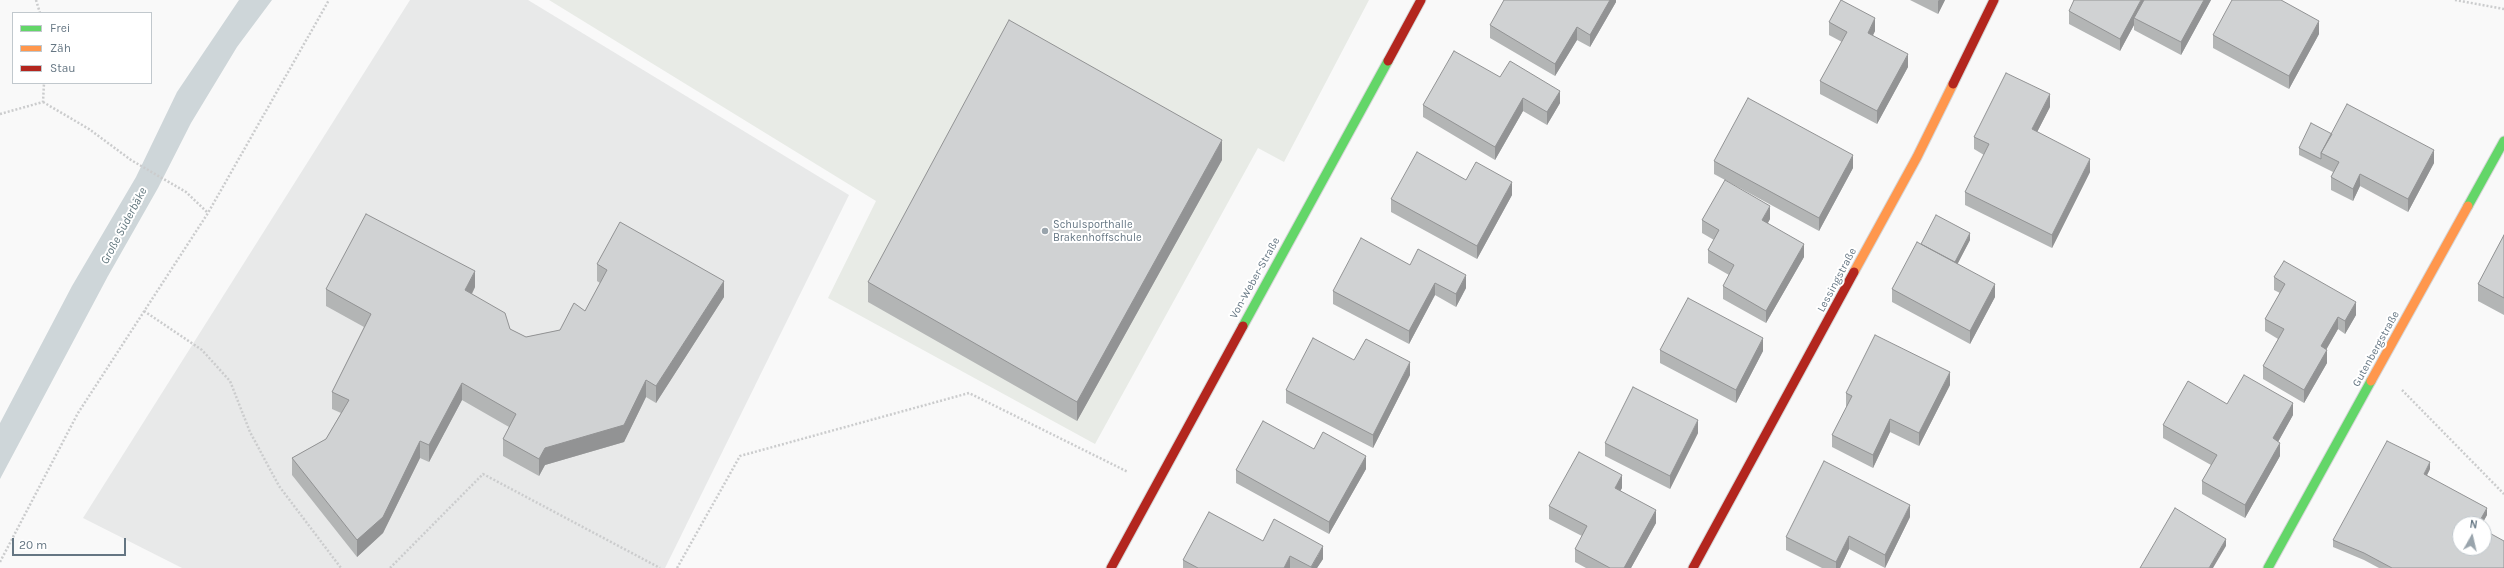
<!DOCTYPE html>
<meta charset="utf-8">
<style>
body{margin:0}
#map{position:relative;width:2504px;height:568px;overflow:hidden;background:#f9f9f9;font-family:Karla,sans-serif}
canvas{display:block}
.legend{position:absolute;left:12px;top:12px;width:140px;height:72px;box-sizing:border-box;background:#fff;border:1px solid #c1c8cd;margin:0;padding:5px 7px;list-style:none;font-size:12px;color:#657683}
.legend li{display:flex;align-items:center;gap:8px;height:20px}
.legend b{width:20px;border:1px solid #c1c8cd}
.north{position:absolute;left:2452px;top:516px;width:40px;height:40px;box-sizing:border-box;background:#fff;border:1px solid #c1c8cd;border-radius:50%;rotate:8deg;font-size:11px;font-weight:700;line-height:16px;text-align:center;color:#657683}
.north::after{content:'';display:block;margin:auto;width:14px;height:18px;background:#99a4ac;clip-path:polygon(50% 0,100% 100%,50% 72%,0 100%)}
.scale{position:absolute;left:12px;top:538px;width:114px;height:18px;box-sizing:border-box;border:2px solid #657683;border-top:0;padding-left:5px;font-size:12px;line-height:14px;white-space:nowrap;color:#657683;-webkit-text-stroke:3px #fff;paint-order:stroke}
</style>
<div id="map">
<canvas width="2504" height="568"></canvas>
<ul class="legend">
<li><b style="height:5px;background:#63d668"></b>Frei</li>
<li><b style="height:5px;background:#ff974d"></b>Zäh</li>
<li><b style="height:5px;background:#b3261e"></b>Stau</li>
</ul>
<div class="north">N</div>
<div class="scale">20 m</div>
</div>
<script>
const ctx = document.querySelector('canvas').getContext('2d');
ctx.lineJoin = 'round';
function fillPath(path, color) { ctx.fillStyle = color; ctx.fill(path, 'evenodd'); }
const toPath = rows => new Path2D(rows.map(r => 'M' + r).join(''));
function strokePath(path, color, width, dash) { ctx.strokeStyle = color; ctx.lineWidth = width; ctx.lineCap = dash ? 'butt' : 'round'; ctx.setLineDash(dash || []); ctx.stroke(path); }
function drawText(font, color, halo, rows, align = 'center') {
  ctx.font = font + ' Karla,sans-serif'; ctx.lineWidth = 4; ctx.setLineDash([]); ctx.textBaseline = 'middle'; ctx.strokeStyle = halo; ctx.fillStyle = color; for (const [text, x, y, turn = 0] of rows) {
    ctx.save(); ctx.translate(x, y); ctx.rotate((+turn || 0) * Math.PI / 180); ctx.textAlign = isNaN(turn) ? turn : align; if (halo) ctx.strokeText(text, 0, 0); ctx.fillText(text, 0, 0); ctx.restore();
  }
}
const built = toPath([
 [410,0,528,0,849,195,665,568,182,568,83,518]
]);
const green = toPath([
 [549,0,1369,0,1284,162,1258,148,1095,444,828,298,876,201]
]);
const water = toPath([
 [239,0,272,0,237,47,191,123,158,188,108,276,0,479,0,423,72,286,136,177,177,92]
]);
const path = toPath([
 [36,0,40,13],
 [2455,0,2504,9],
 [43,102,89,129,131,160,186,192,208,213],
 [0,114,43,102,44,83],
 [144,311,202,350,230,381,250,432,279,486,341,568],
 [2402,390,2504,494],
 [0,562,78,413,208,213,329,0],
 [390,568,483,474,660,568],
 [677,568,740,456,969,393,1128,472]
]);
const fast = toPath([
 [2468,206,2504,141],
 [1243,326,1388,61],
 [2268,568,2371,381]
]);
const slow = toPath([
 [1854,272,1917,157,1953,84],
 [2371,381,2468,206]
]);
const jam = toPath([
 [1388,61,1421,0],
 [1953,84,1994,0],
 [1111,568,1243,326],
 [1693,568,1854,272]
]);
const wall = toPath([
 [1616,0,1616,2,1590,47,1577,40,1555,76,1490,38,1490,25],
 [1910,0,1945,0,1938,14],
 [2211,0,2181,55,2134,30,2134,25,2120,51,2069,24,2069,11],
 [1829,22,1875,31,1873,35,1908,67,1877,124,1820,94,1820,81,1842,42,1829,35],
 [2319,34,2289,89,2213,48,2213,35],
 [1500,77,1560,103,1547,125,1523,111,1495,160,1423,117,1423,105],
 [2050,107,2037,132,2090,172,2052,248,1965,205,1965,192,1984,155,1974,149,1974,137],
 [2332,134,2434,163,2408,212,2360,186,2353,201,2331,190,2331,177,2333,172,2299,155,2299,148],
 [1222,160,1077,421,868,302,868,282],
 [1714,161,1853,168,1819,231,1714,174],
 [1466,180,1512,195,1477,259,1391,212,1391,199],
 [1770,219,1768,223,1804,257,1766,323,1723,299,1723,286,1729,275,1708,263,1708,250,1714,240,1702,233,1702,220],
 [2504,235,2504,315,2478,301,2478,284],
 [1970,240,1957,264,1995,297,1970,344,1892,302,1892,289,1921,244],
 [597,264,724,297,656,403,646,397,624,442,545,465,539,476,503,456,503,439,509,427,462,400,429,462,420,458,383,533,357,557,292,475,292,458,326,439,341,413,332,409,332,392,364,327,326,306,326,289,475,287,472,294,510,329,526,337,560,330,585,311,600,283,597,281],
 [1410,265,1466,288,1456,307,1435,295,1409,344,1333,304,1333,291],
 [2274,277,2356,315,2345,334,2338,329,2326,349,2327,363,2304,403,2263,379,2263,366,2278,339,2265,331,2265,319,2280,293,2274,290],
 [1660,350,1763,351,1736,403,1660,363],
 [1410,375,1373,448,1286,403,1286,390],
 [1950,385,1919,446,1890,432,1873,468,1832,447,1832,435,1847,406,1846,406,1846,393],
 [2227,404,2293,415,2278,442,2280,456,2245,518,2202,494,2202,481,2211,465,2163,438,2163,425],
 [1698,433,1670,489,1605,456,1605,443],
 [1314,449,1366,469,1329,534,1236,483,1236,470],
 [2430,469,2427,475,2487,515,2482,524,2460,524,2504,568,2379,568,2364,560,2333,547,2333,540],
 [1622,488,1620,491,1656,523,1631,568,1586,568,1575,562,1575,549,1582,536,1549,519,1549,506],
 [1910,517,1885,568,1849,549,1840,568,1822,568,1786,550,1786,537],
 [1263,541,1323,559,1317,568,1183,568,1183,560]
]);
const shadedWall = toPath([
 [1610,0,1616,0,1616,2,1590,47,1590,35],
 [1939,0,1945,0,1938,14,1938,1],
 [2141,0,2148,0,2134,18,2134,25,2120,51,2120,39],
 [2204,0,2211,0,2181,55,2181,42],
 [1875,18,1875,31,1868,45,1868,33],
 [2319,21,2319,34,2289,89,2289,76],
 [1577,27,1577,40,1555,76,1555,64],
 [1908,54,1908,67,1877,124,1877,111],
 [1560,91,1560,103,1547,125,1547,112],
 [2050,94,2050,107,2032,142,2032,129],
 [1523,98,1523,111,1495,160,1495,147],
 [1222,140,1222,160,1077,421,1077,402],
 [2434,150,2434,163,2408,212,2408,199],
 [1853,155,1853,168,1819,231,1819,218],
 [2090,159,2090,172,2052,248,2052,235],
 [2360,174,2360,186,2353,201,2353,189],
 [1512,182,1512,195,1477,259,1477,246],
 [1770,206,1770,219,1762,233,1762,220],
 [1970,233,1970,240,1955,269,1955,262],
 [1804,244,1804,257,1766,323,1766,311],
 [475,271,475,287,465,307,465,290],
 [1466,275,1466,288,1456,307,1456,294],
 [724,281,724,297,656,403,656,386],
 [1435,283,1435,295,1409,344,1409,331],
 [1995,284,1995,297,1970,344,1970,331],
 [2356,302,2356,315,2345,334,2345,321],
 [2338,317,2338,329,2321,359,2321,346],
 [1763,338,1763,351,1736,403,1736,390],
 [2327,350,2327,363,2304,403,2304,390],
 [1410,362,1410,375,1373,448,1373,435],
 [1950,372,1950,385,1919,446,1919,433],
 [646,380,646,397,624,442,545,465,539,476,539,459,545,448],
 [462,383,462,400,429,462,429,445],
 [2293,403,2293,415,2273,451,2273,438],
 [1890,419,1890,432,1873,468,1873,455],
 [1698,420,1698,433,1670,489,1670,476],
 [420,441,420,458,383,533,357,557,357,540],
 [2280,443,2280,456,2245,518,2245,505],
 [1366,456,1366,469,1329,534,1329,522],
 [2430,462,2430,469,2424,481,2424,474],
 [1622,475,1622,488,1615,501,1615,488],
 [1910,505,1910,517,1885,568,1885,555],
 [2487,508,2487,515,2482,524,2478,524],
 [1656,510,1656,523,1631,568,1624,568],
 [1849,536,1849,549,1840,568,1836,568,1836,562],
 [2226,539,2226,546,2213,568,2209,568],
 [1323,546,1323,559,1317,568,1311,568],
 [1290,556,1290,568,1284,568]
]);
const building = toPath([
 [1504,0,1610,0,1590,35,1577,27,1555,64,1490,25,1504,0],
 [1841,0,1875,18,1868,33,1908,54,1877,111,1820,81,1847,32,1829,22,1841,0],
 [2074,0,2141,0,2120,39,2069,11,2074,0],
 [2144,0,2204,0,2181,42,2134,18,2144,0],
 [2232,0,2281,0,2319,21,2289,76,2213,35,2232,0],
 [1009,20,1222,140,1077,402,868,282,1009,20],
 [1454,51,1500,77,1510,61,1560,91,1547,112,1523,98,1495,147,1423,105,1454,51],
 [2006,73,2050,94,2032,129,2090,159,2052,235,1965,192,1989,144,1974,137,2006,73],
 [1748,98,1853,155,1819,218,1714,161,1748,98],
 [2347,104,2434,150,2408,199,2360,174,2353,189,2331,177,2339,162,2321,153,2347,104],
 [2311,123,2332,134,2321,153,2321,159,2299,148,2311,123],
 [1417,152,1466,180,1476,162,1512,182,1477,246,1391,199,1417,152],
 [1725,180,1770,206,1762,220,1804,244,1766,311,1723,286,1734,265,1708,250,1719,230,1702,220,1725,180],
 [366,214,475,271,465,290,505,313,510,329,526,337,560,330,574,303,585,311,607,270,597,264,620,222,724,281,656,386,646,380,624,425,545,448,539,459,503,439,516,414,462,383,429,445,420,441,383,517,357,540,292,458,326,439,349,400,332,392,371,314,326,289,366,214],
 [1936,215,1970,233,1955,262,1921,244,1936,215],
 [2504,235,2504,298,2478,284,2504,235],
 [1361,238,1410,265,1418,249,1466,275,1456,294,1435,283,1409,331,1333,291,1361,238],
 [1917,242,1995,284,1970,331,1892,289,1917,242],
 [2284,261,2356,302,2345,321,2338,317,2321,346,2327,350,2304,390,2263,366,2284,329,2265,319,2285,284,2274,277,2284,261],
 [1688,298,1763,338,1736,390,1660,350,1688,298],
 [1875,335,1950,372,1919,433,1890,419,1873,455,1832,435,1852,396,1846,393,1875,335],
 [1313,338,1354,360,1366,339,1410,362,1373,435,1286,390,1313,338],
 [2244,375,2293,403,2273,438,2280,443,2245,505,2202,481,2217,455,2163,425,2188,381,2227,404,2244,375],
 [1633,387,1698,420,1670,476,1605,443,1633,387],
 [1263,421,1314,449,1323,432,1366,456,1329,522,1236,470,1263,421],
 [2387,441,2430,462,2424,474,2487,508,2478,524,2460,524,2460,548,2484,548,2484,530,2504,541,2504,568,2392,568,2364,553,2333,540,2387,441],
 [1579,452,1622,475,1615,488,1656,510,1624,568,1610,568,1575,549,1587,526,1549,506,1579,452],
 [1824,461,1910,505,1885,555,1849,536,1836,562,1786,537,1824,461],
 [2175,508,2226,539,2209,568,2140,568,2175,508],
 [1209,512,1263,541,1274,519,1323,546,1311,567,1290,556,1284,568,1198,568,1183,560,1209,512]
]);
const markers = [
 [1045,231,4,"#99a4ac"]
];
const poiNames = [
 ["Schulsporthalle",1053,225],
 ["Brakenhoffschule",1053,238]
];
const streetNames = [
 ["Von-Weber-Straße",1255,278,-61],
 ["Lessingstraße",1837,280,-62],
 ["Gutenbergstraße",2376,349,-61]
];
const waterNames = [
 ["Große Süderbäke",124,226,-62]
];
fillPath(built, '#e8e9e9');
fillPath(green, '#e8ebe6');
fillPath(water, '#ced6d9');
strokePath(fast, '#d5d6d7', 11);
strokePath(slow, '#d5d6d7', 11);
strokePath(jam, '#d5d6d7', 11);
strokePath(path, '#cbcccd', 2.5, [2, 2]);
strokePath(fast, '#63d668', 9);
strokePath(slow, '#ff974d', 9);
strokePath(jam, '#b3261e', 9);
fillPath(wall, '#b3b5b5');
fillPath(shadedWall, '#929394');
fillPath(building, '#d0d2d3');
strokePath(building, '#929394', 1);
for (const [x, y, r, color] of markers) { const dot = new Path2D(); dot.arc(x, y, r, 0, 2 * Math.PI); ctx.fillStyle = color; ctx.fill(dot); strokePath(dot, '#fff', 1.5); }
drawText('11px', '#657683', '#fff', poiNames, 'left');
drawText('11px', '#657683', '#fff', streetNames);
drawText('italic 12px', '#60757c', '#fff', waterNames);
</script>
